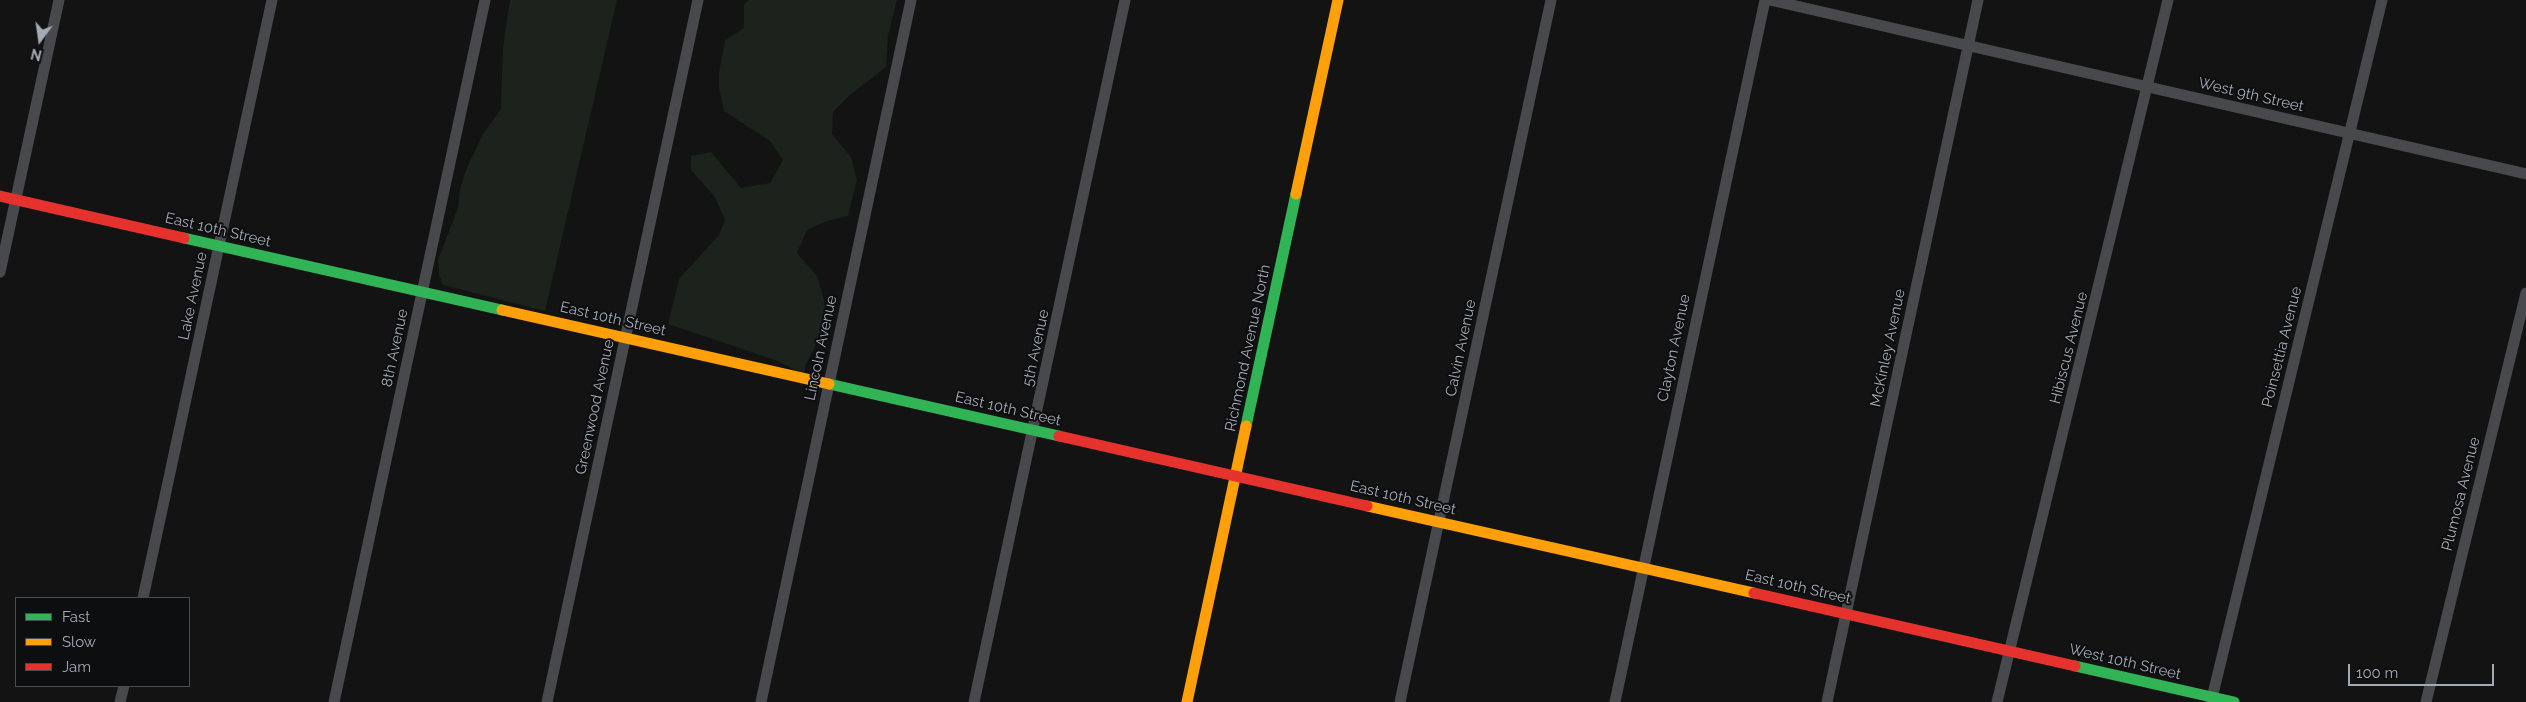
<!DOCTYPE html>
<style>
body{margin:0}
#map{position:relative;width:2526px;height:702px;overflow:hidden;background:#131313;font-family:Raleway,sans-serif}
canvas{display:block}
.legend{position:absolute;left:15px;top:597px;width:175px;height:90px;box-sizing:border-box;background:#0d0e0f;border:1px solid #494c51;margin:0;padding:6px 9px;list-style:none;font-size:15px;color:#a4aab5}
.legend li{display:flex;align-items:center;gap:10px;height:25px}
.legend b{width:25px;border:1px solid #494c51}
.north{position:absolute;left:15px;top:15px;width:50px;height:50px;-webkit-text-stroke:4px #0d0e0f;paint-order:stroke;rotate:194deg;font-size:14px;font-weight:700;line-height:20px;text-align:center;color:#a4aab5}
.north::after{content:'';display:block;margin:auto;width:18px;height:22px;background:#a4aab5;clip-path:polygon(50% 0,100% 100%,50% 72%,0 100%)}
.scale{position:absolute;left:2348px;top:664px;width:146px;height:22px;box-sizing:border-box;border:2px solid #a4aab5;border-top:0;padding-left:6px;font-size:15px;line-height:18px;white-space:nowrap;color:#a4aab5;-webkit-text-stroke:4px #0d0e0f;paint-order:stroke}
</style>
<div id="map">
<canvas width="2526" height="702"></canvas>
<ul class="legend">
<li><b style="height:6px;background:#30b455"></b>Fast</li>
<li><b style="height:6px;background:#ff9f0a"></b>Slow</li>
<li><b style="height:6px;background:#e5322d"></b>Jam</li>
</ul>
<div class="north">N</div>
<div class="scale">100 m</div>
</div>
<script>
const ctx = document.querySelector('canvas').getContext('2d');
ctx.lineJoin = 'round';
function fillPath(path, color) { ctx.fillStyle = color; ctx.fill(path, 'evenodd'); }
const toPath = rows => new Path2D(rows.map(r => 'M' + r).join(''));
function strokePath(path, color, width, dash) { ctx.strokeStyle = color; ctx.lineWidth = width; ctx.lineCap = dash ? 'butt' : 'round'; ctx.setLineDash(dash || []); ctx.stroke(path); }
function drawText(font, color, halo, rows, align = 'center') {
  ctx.font = font + ' Raleway,sans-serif'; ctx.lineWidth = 4; ctx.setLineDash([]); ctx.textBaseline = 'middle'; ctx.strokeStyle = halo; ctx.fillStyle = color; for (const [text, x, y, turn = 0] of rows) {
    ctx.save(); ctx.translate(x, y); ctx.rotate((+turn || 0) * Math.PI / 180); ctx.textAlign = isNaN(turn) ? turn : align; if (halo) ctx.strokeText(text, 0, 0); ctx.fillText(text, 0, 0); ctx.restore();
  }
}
const green = toPath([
 [510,0,617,0,545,311,443,285,439,275,438,260,458,208,460,189,466,170,483,134,501,109,503,47],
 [749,0,897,0,888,35,886,67,849,96,833,112,832,134,851,157,857,180,848,216,827,221,807,230,797,253,817,276,826,307,821,334,806,364,804,374,775,360,668,324,679,279,719,235,725,220,715,197,691,170,691,156,711,152,741,188,770,183,783,160,770,141,724,111,719,88,719,72,725,40,744,28,744,4]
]);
const street = toPath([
 [1770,0,2526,174],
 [0,272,59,0],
 [143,598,272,0],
 [120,702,124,686],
 [334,702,485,0],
 [547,702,698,0],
 [761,702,911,0],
 [974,702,1125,0],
 [1400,702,1551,0],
 [1615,702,1765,0],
 [1827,702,1978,0],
 [1997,702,2168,0],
 [2211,702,2382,0],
 [2426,702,2526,293]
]);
const fast = toPath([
 [184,238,502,310],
 [829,384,1059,436],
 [1246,426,1296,194],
 [2075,666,2234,702]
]);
const slow = toPath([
 [1296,194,1338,0],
 [502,310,829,384],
 [1367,506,1754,593],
 [1187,702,1246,426]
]);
const jam = toPath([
 [0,196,184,238],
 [1059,436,1367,506],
 [1754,593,2075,666]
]);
const streetNames = [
 ["West 9th Street",2251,95,13],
 ["East 10th Street",218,230,13],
 ["Lake Avenue",193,296,-78],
 ["East 10th Street",613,319,13],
 ["Poinsettia Avenue",2282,347,-76],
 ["8th Avenue",395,348,-78],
 ["Lincoln Avenue",821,348,-78],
 ["5th Avenue",1036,348,-78],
 ["Richmond Avenue North",1248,348,-78],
 ["Calvin Avenue",1461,348,-78],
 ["Clayton Avenue",1674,348,-78],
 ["McKinley Avenue",1888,348,-78],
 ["Hibiscus Avenue",2069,348,-76],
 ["Greenwood Avenue",595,407,-78],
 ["East 10th Street",1008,409,13],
 ["Plumosa Avenue",2461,494,-76],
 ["East 10th Street",1403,498,13],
 ["East 10th Street",1798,587,13],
 ["West 10th Street",2125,662,13]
];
fillPath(green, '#1c221c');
strokePath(street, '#47494c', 11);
strokePath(fast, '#30b455', 11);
strokePath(slow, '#ff9f0a', 11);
strokePath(jam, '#e5322d', 11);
drawText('15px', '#a4aab5', '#0d0e0f', streetNames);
</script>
